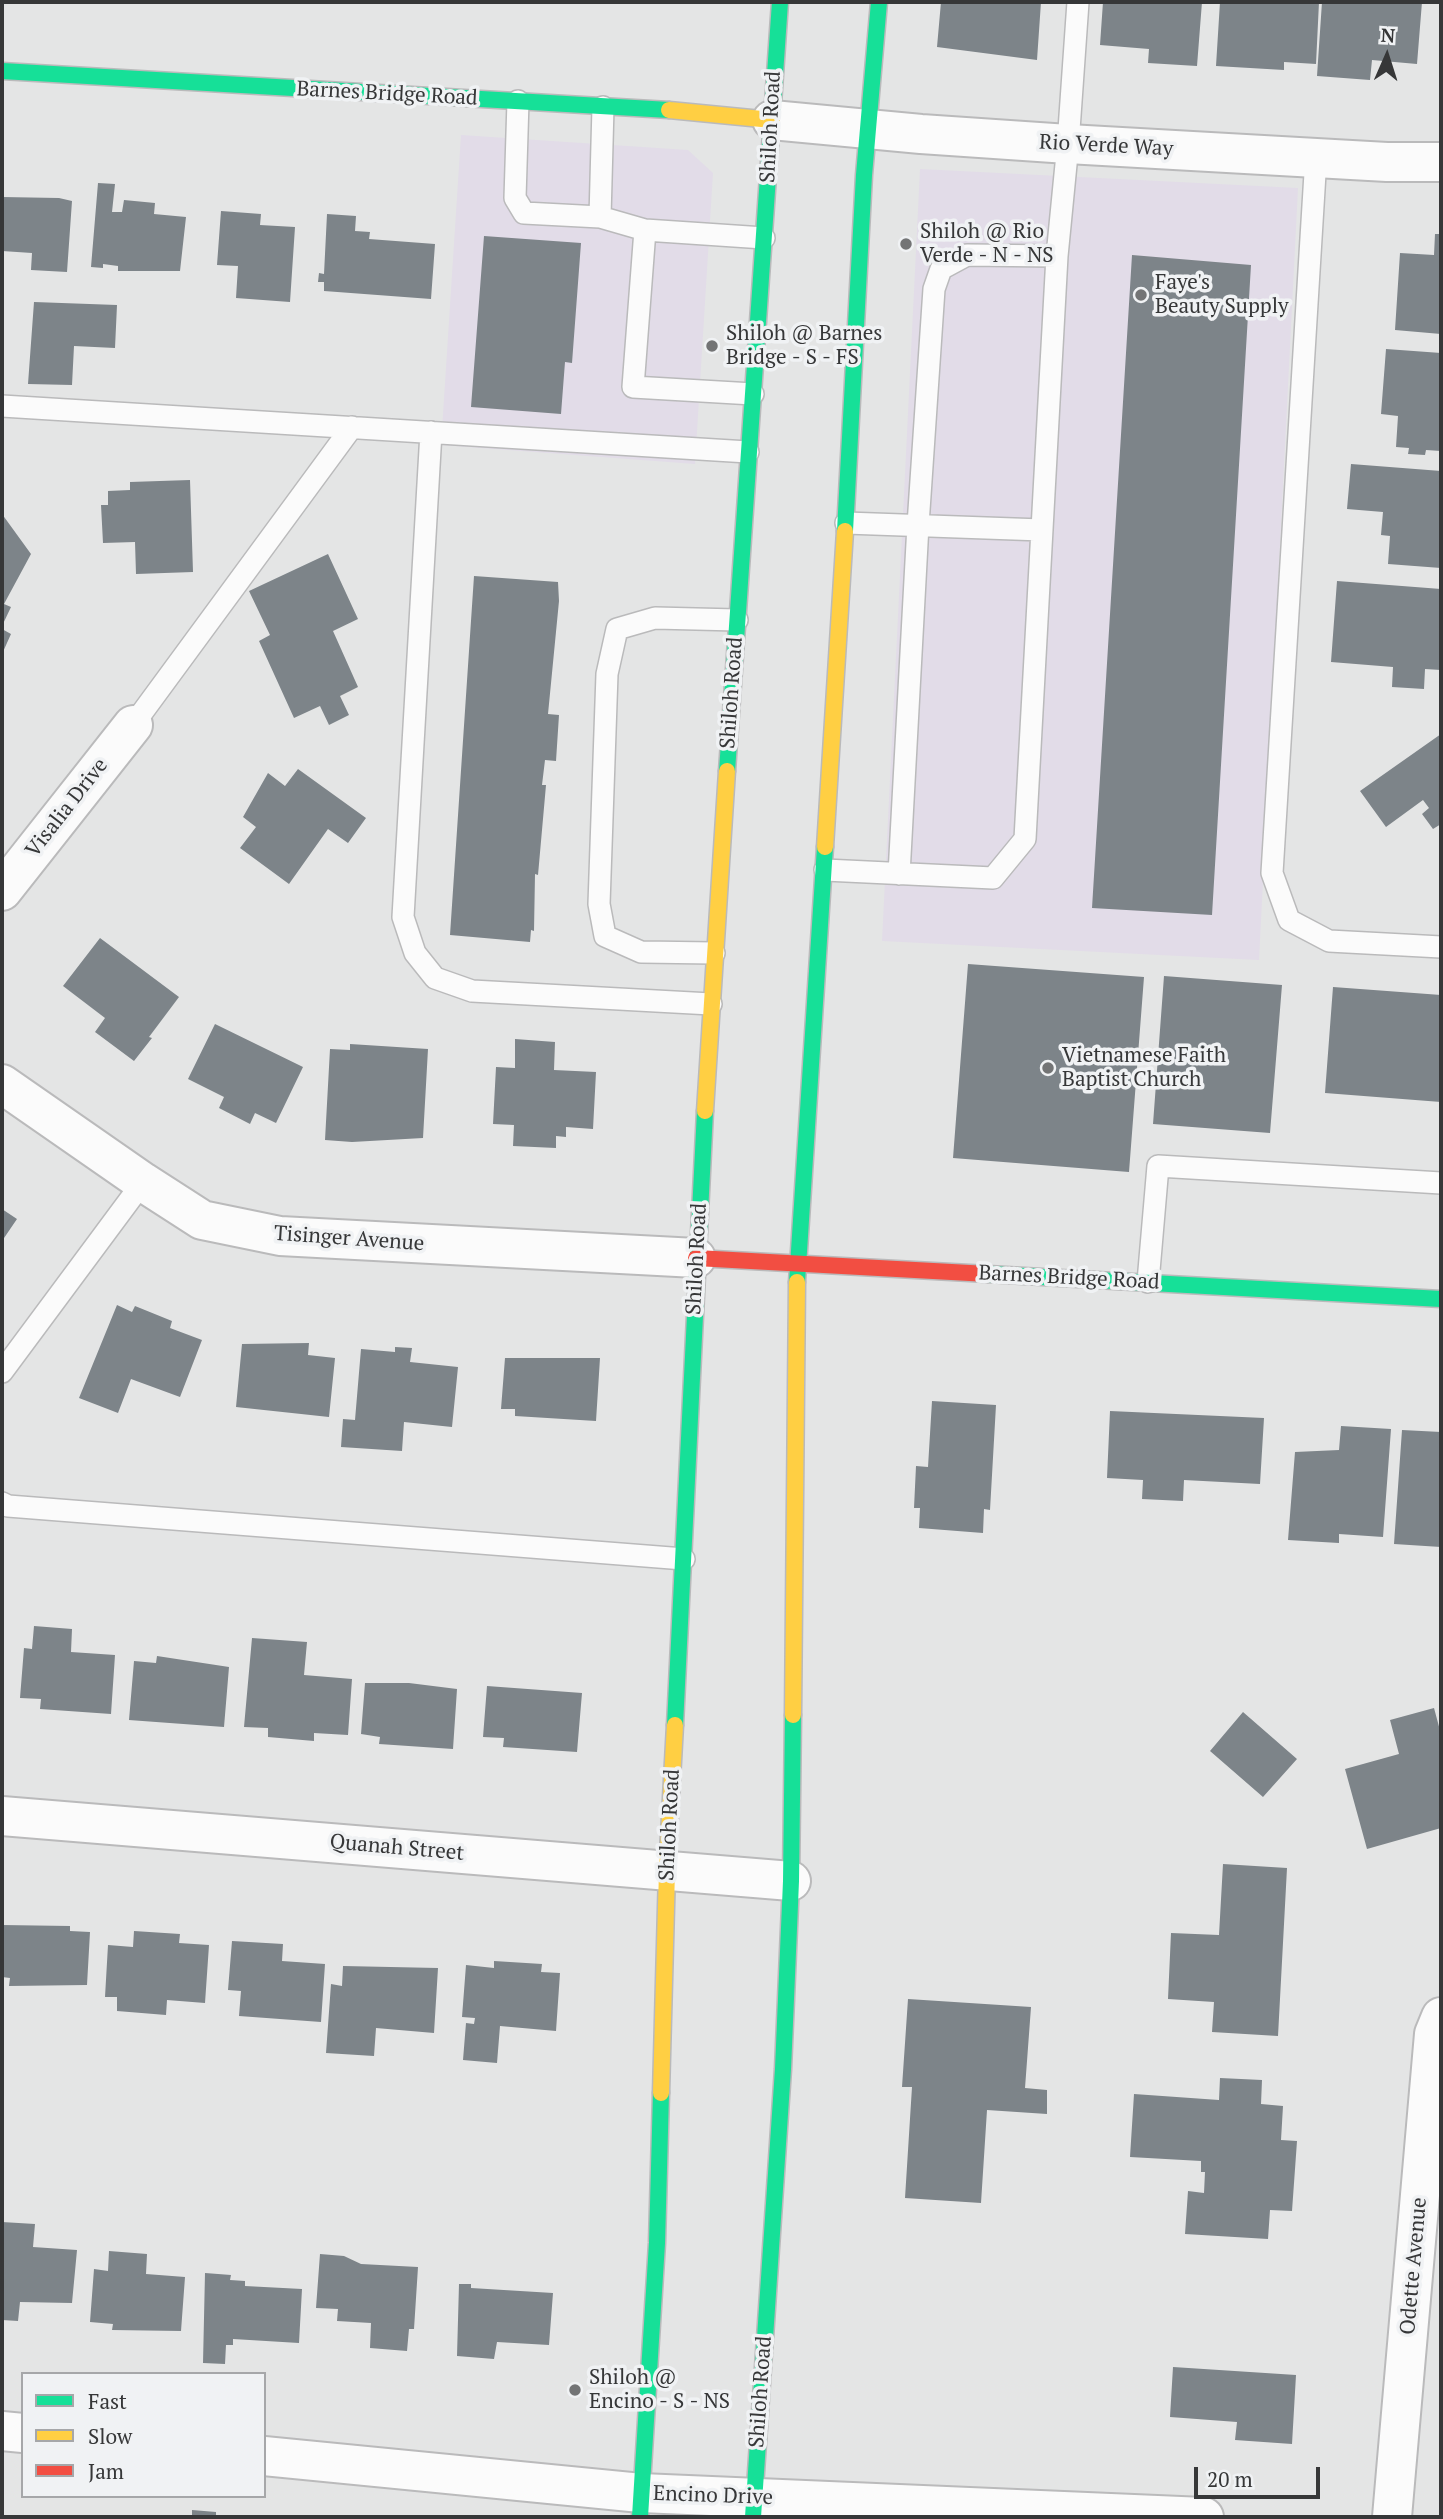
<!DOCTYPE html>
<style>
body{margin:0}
#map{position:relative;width:1443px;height:2519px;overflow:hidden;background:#e4e5e5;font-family:"PT Serif",serif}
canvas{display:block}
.frame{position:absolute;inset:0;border:4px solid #363738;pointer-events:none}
.legend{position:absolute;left:21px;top:2372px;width:245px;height:126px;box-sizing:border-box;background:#f0f2f4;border:2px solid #a6a7a9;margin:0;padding:9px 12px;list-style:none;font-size:21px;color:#363738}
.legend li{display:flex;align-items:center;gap:14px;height:35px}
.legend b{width:35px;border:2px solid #a6a7a9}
.north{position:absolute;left:1352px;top:21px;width:70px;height:70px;-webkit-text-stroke:5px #f0f2f4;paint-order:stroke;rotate:3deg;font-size:19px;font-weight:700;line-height:28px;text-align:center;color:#363738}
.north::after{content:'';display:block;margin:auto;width:24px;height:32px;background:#363738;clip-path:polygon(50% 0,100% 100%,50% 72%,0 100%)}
.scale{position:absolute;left:1194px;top:2467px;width:126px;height:32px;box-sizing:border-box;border:4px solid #363738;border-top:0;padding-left:9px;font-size:21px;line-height:24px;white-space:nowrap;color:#363738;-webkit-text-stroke:5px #f0f2f4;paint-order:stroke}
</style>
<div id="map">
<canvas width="1443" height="2519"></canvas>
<div class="frame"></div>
<ul class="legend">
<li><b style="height:9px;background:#16e098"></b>Fast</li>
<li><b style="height:9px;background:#ffcf43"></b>Slow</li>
<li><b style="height:9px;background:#f24e42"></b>Jam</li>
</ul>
<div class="north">N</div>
<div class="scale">20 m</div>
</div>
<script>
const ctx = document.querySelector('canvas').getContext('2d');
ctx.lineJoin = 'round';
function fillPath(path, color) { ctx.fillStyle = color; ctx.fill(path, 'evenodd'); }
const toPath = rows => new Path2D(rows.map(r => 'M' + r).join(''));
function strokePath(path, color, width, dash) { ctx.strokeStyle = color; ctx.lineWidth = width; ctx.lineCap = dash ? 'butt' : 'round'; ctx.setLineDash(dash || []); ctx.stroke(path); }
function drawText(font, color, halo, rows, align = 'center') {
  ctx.font = font + ' "PT Serif",serif'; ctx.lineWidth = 7; ctx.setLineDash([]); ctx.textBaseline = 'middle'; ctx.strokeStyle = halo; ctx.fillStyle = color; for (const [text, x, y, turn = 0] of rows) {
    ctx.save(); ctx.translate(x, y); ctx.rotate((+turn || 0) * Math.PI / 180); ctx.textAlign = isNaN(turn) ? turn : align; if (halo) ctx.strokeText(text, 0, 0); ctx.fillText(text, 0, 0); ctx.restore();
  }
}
const commercial = toPath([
 [461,135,688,150,713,173,695,464,441,445],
 [920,169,1298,188,1259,960,882,941]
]);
const building = toPath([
 [941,2,1041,2,1037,60,937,47],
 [1103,2,1202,2,1197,66,1148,63,1149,49,1100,45],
 [1220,2,1319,2,1316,64,1284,62,1284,70,1216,66],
 [1322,2,1422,2,1417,64,1372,60,1370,80,1317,76],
 [98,183,115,184,112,212,122,212,124,200,155,203,154,214,186,217,180,271,118,271,118,266,103,264,103,268,91,267],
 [2,197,59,198,72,201,67,272,31,270,32,253,2,251],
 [221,211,261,214,260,225,295,227,290,302,236,298,238,266,217,265],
 [327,214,356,216,355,231,370,232,369,239,435,244,431,299,324,291,324,282,318,282,319,273,324,274],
 [1435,234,1441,234,1441,334,1395,330,1400,253,1434,255],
 [484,236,581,243,572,363,565,362,561,414,471,407],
 [1132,255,1251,265,1212,915,1092,908],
 [34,302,117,305,115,348,74,346,72,385,28,384],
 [1386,349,1441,353,1441,451,1426,450,1425,455,1408,454,1409,448,1396,447,1398,416,1381,414],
 [1351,464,1441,471,1441,568,1388,564,1390,536,1381,535,1383,512,1347,509],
 [190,480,193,572,136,574,135,542,103,543,101,505,108,505,108,491,130,490,130,482],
 [2,514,31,554,4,604,11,607,2,626],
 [328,554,358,619,333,631,358,687,340,696,349,715,329,725,320,706,294,718,259,641,270,635,249,591],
 [474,576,558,582,559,601,548,714,559,715,556,761,545,760,542,785,546,785,538,875,535,874,534,931,531,930,530,942,450,935],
 [1337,581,1441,589,1441,670,1425,669,1424,689,1392,687,1393,667,1331,662],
 [2,629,11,634,2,654],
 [1441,734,1441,824,1433,829,1422,814,1429,808,1423,800,1386,827,1360,791],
 [298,769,366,818,348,843,328,829,289,884,240,848,256,827,243,817,268,773,285,786],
 [100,938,179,997,149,1037,152,1038,134,1061,95,1032,105,1018,63,986],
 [968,964,1144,977,1129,1172,953,1158],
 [1164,976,1282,985,1270,1133,1153,1124],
 [1333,987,1441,995,1441,1102,1325,1093],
 [215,1024,303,1067,276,1123,255,1113,250,1124,219,1108,224,1097,188,1079],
 [515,1039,555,1042,554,1070,596,1072,593,1129,566,1127,566,1137,556,1136,556,1148,513,1146,514,1125,493,1124,496,1067,515,1068],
 [350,1044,428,1049,423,1138,352,1142,325,1140,330,1049,350,1050],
 [2,1209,17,1219,2,1241],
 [117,1305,132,1312,135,1306,172,1321,170,1328,202,1340,180,1397,131,1379,118,1413,79,1398],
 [309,1343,308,1355,335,1358,329,1417,236,1407,242,1344],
 [395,1347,412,1348,410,1362,458,1367,452,1427,404,1422,402,1451,341,1447,343,1419,355,1420,361,1349,395,1352],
 [505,1358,600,1358,596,1421,515,1416,515,1409,501,1409],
 [932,1401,996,1405,990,1510,984,1509,983,1533,919,1528,920,1508,914,1508,916,1466,928,1467],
 [1110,1411,1264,1418,1260,1484,1184,1480,1183,1501,1142,1499,1143,1480,1107,1478],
 [1341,1426,1391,1429,1383,1537,1339,1534,1339,1543,1288,1540,1295,1452,1339,1450],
 [1402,1430,1441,1432,1441,1547,1394,1544],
 [34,1626,72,1629,71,1652,115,1655,111,1714,40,1709,41,1699,20,1698,24,1648,32,1649],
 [252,1638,307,1642,304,1675,352,1679,348,1735,314,1733,314,1741,268,1737,268,1728,244,1727],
 [157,1656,229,1667,224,1727,129,1720,134,1661,156,1663],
 [365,1683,409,1683,457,1689,453,1749,379,1744,380,1737,361,1734],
 [487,1686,582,1693,577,1752,503,1747,504,1738,483,1737],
 [1434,1708,1441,1734,1441,1828,1367,1849,1345,1769,1399,1754,1390,1720],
 [1243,1712,1297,1759,1263,1797,1210,1751],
 [1223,1864,1287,1868,1278,2036,1212,2032,1214,2002,1168,1999,1171,1933,1219,1935],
 [2,1925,70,1926,70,1931,90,1932,87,1985,9,1986,10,1978,2,1977],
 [134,1931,180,1934,179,1943,209,1945,205,2003,167,2000,166,2015,117,2011,117,1997,105,1997,108,1945,133,1947],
 [232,1941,283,1944,282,1961,325,1964,321,2022,239,2016,241,1991,228,1990],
 [494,1961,542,1964,541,1972,560,1973,556,2031,500,2026,497,2063,463,2060,466,2023,474,2024,475,2018,462,2017,466,1965,494,1968],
 [343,1966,438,1968,434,2033,376,2028,374,2056,326,2053,331,1984,342,1986],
 [908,1999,1031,2007,1025,2088,1047,2090,1047,2114,987,2110,981,2203,905,2198,912,2087,902,2087],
 [1220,2078,1262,2080,1261,2104,1283,2106,1281,2140,1297,2141,1292,2211,1270,2210,1268,2239,1185,2234,1188,2191,1204,2193,1205,2172,1201,2172,1201,2161,1130,2157,1134,2094,1219,2100],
 [2,2222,35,2224,33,2247,77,2250,72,2303,20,2302,18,2321,2,2320],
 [109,2251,147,2254,146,2274,185,2277,181,2331,112,2330,113,2324,90,2322,94,2269,108,2271],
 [320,2254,344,2256,361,2264,418,2267,414,2329,409,2329,407,2351,370,2348,371,2323,337,2321,338,2309,316,2308],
 [205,2273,231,2275,230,2280,245,2281,245,2286,302,2289,299,2343,233,2339,233,2345,226,2345,225,2364,203,2363],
 [459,2284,471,2284,471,2288,553,2293,549,2345,497,2342,494,2359,457,2356],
 [1173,2367,1296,2375,1292,2444,1235,2440,1237,2422,1170,2417],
 [192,2510,216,2512,216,2517,192,2517]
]);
const lane = toPath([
 [518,101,515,198,524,213,600,217,645,230,764,238],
 [1316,157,1272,873,1289,920,1329,941,1441,947],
 [600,217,603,107],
 [645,230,633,387,753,394],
 [2,406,748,452],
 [431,432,403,917,415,953,435,978,472,991,711,1004],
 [846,523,1042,530],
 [133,725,352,427],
 [825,870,993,878,1025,839,1057,256,1068,144,1078,2],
 [899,874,918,525,934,289,941,269,967,255,1057,256],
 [714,953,641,952,605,936,599,904,607,674,617,629,655,618,737,620],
 [1148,1282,1158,1166,1441,1183],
 [2,1372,143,1182],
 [2,1503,8,1506,684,1559]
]);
const street = toPath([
 [772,120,921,134,1068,144,1387,162,1441,162],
 [2,891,133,725],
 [2,1084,143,1182,202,1220,280,1236,696,1258],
 [2,1816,791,1881],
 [2,2431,23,2433],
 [264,2456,641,2493,1204,2517],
 [1392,2517,1434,2034,1441,2017]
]);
const fast = toPath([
 [2,71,669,110],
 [845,531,864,175,879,2],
 [727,771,780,2],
 [988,1274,1441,1299],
 [797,1282,825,847],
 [675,1725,705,1111],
 [640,2517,657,2243,661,2093],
 [753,2517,783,2069,791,1881,793,1715]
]);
const slow = toPath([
 [669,110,772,120],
 [825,847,845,531],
 [705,1111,727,771],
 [793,1715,797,1282],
 [661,2093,667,1870,675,1725]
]);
const jam = toPath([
 [696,1258,988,1274]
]);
const markers = [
 [906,244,7,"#737475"],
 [1141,295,7,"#737475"],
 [712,346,7,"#737475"],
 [1048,1068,7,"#737475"],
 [575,2390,7,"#737475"]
];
const streetNames = [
 ["Barnes Bridge Road",387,94,3],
 ["Shiloh Road",771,127,-87],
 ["Rio Verde Way",1106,146,3],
 ["Shiloh Road",732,693,-86],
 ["Visalia Drive",67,808,-52],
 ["Tisinger Avenue",349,1239,4],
 ["Shiloh Road",697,1259,-87],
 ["Barnes Bridge Road",1069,1278,3],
 ["Shiloh Road",670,1825,-87],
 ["Quanah Street",397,1848,5],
 ["Odette Avenue",1414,2266,-85],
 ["Shiloh Road",761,2392,-86],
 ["Encino Drive",713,2496,2]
];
const poiNames = [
 ["Shiloh @ Rio",920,232],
 ["Verde - N - NS",920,256],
 ["Faye's",1155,283],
 ["Beauty Supply",1155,307],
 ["Shiloh @ Barnes",726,334],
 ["Bridge - S - FS",726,358],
 ["Vietnamese Faith",1062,1056],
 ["Baptist Church",1062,1080],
 ["Shiloh @",589,2378],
 ["Encino - S - NS",589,2402]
];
fillPath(commercial, '#e2dce8');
fillPath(building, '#7d8489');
strokePath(lane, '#bababb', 24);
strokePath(street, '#bababb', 42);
strokePath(fast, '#bababb', 19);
strokePath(slow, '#bababb', 19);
strokePath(jam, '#bababb', 19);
strokePath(lane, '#fbfbfb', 21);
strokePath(street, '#fbfbfb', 38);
strokePath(fast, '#16e098', 16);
strokePath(slow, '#ffcf43', 16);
strokePath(jam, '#f24e42', 16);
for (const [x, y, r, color] of markers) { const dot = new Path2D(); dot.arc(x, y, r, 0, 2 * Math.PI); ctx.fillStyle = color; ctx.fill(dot); strokePath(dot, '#f0f2f4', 2.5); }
drawText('21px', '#363738', '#f0f2f4', streetNames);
drawText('21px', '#363738', '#f0f2f4', poiNames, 'left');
</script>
